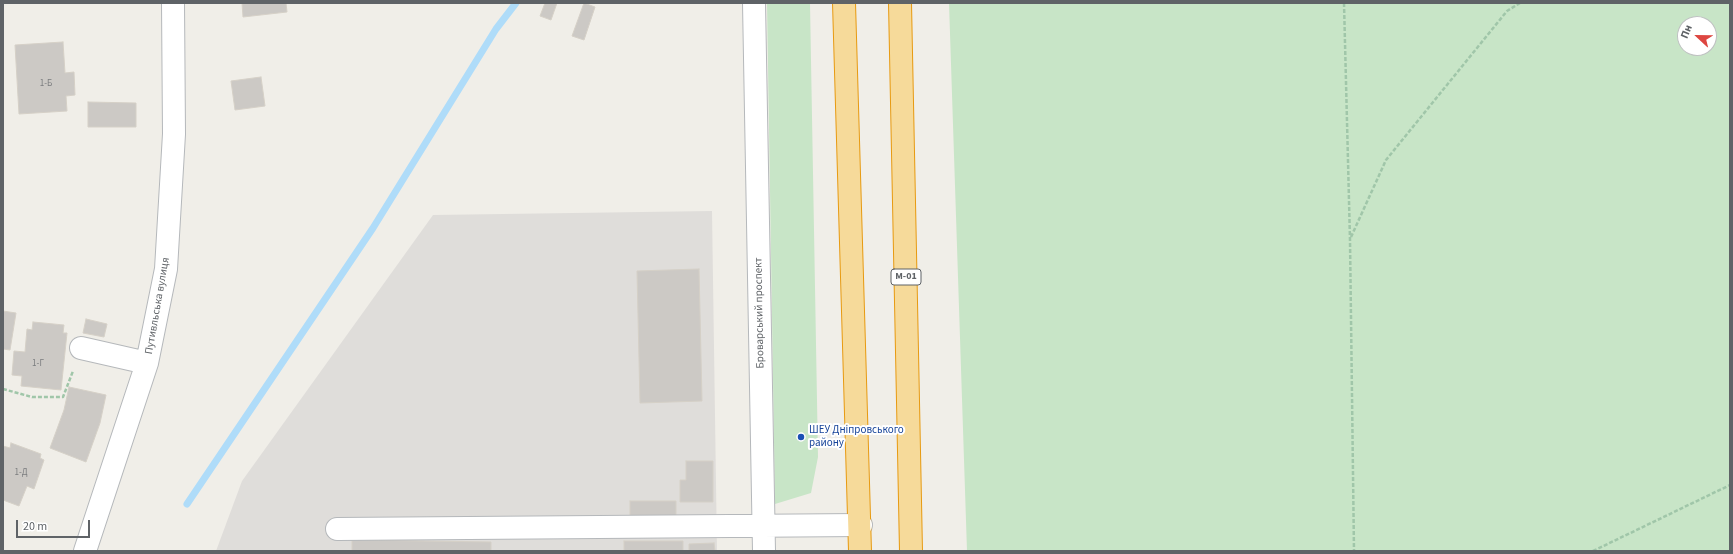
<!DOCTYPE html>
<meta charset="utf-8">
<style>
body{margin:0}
#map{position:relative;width:1733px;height:554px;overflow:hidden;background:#f0eee8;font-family:"Source Sans 3",sans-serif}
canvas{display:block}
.frame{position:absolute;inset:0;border:4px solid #5f6367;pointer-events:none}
.north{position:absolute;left:1677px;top:16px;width:40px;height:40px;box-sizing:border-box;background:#fff;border:1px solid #bfc1c2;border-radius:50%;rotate:292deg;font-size:11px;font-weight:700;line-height:16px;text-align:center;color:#5f6367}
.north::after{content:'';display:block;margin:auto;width:14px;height:18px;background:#dd4641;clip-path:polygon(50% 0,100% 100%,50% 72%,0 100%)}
.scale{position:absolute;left:16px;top:520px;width:74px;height:18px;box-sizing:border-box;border:2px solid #5f6367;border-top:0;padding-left:5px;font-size:12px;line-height:14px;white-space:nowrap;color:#5f6367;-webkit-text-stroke:3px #fff;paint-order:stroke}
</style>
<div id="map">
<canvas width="1733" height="554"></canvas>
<div class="frame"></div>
<div class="north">Пн</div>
<div class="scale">20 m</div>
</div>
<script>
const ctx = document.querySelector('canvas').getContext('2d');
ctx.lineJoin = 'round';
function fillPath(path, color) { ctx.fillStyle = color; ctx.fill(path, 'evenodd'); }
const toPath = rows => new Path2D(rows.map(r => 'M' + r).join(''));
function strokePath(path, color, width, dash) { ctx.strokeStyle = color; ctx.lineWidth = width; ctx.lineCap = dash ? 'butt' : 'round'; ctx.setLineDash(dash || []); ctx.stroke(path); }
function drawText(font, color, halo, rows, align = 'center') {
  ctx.font = font + ' "Source Sans 3",sans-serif'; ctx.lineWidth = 4; ctx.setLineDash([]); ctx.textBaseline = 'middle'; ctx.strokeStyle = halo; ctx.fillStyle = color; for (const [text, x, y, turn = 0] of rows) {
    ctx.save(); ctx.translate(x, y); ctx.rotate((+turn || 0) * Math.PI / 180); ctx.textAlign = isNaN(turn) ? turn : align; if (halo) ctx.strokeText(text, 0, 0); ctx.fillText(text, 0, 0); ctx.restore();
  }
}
const industrial = toPath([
 [712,211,717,551,216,551,242,481,433,215]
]);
const green = toPath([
 [767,3,810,3,818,457,811,493,775,504],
 [949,3,1730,3,1730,551,967,551],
 [1685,24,1709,24,1709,48,1685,48]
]);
const stream = toPath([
 [187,504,373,228,496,29,516,3]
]);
const building = toPath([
 [242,3,286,3,287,12,243,17,242,3],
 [545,3,557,3,551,20,540,16,545,3],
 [584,3,595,7,584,40,572,36,584,3],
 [63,42,65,73,74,72,75,95,66,96,67,111,19,114,15,45,63,42],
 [261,77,265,106,235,110,231,81,261,77],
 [88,102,136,103,136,127,88,127,88,102],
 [699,269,702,401,640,403,637,271,699,269],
 [3,311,16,313,10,350,3,349,3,311],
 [86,319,107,324,104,337,83,333,86,319],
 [33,322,64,325,63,333,67,333,61,390,21,386,22,376,12,375,14,351,25,352,27,329,32,330,33,322],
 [69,387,106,395,100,423,86,462,50,448,64,410,69,387],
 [11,443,41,454,40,458,44,460,34,489,27,486,19,506,3,500,3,446,10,448,11,443],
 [686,461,713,461,713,502,680,502,680,480,686,480,686,461],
 [630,501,676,501,676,523,630,523,630,501],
 [352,540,491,542,491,551,352,551,352,540],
 [624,541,683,541,683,551,624,551,624,541],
 [714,543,715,551,689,551,689,544,714,543]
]);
const path = toPath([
 [1344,3,1350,240,1354,551],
 [1351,237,1386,160,1507,11,1520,3],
 [3,389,32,397,63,397,73,371],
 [1593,551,1730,485]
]);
const minor = toPath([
 [754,3,764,551],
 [81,348,147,363],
 [337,529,861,525],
 [85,551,147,363,166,269,174,134,173,3]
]);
const highway = toPath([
 [844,3,860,551],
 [900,3,911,551]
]);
const markers = [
 [801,437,4,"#1a4fb4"]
];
const numberNames = [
 ["1-Б",46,84],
 ["1-Г",38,364],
 ["1-Д",21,473]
];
const shields = [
 [906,277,30]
];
const shieldNames = [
 ["М-01",906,277]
];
const streetNames = [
 ["Путивльська вулиця",158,306,-80],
 ["Броварський проспект",760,313,-91]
];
const transitNames = [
 ["ШЕУ Дніпровського",809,431],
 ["району",809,444]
];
fillPath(industrial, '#dfddda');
fillPath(green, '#c8e5c7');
strokePath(stream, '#afdcf9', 7);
fillPath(building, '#ccc9c5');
strokePath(building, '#d5d0c7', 1);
strokePath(minor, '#b5b8bb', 24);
strokePath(highway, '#e79a11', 24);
strokePath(path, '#a0c6a9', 2.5, [4, 2]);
strokePath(minor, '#fff', 22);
strokePath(highway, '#f6da9a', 22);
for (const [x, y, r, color] of markers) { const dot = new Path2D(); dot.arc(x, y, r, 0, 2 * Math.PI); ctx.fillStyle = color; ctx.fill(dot); strokePath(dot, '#fff', 1.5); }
drawText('9px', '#7a7c7e', null, numberNames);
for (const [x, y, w] of shields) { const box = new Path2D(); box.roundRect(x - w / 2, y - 8, w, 16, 3); ctx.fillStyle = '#fff'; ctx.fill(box); strokePath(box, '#5f6367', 1); }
drawText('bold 10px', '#5f6367', null, shieldNames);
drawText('11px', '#5f6367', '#fff', streetNames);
drawText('11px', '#164399', '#fff', transitNames, 'left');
</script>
